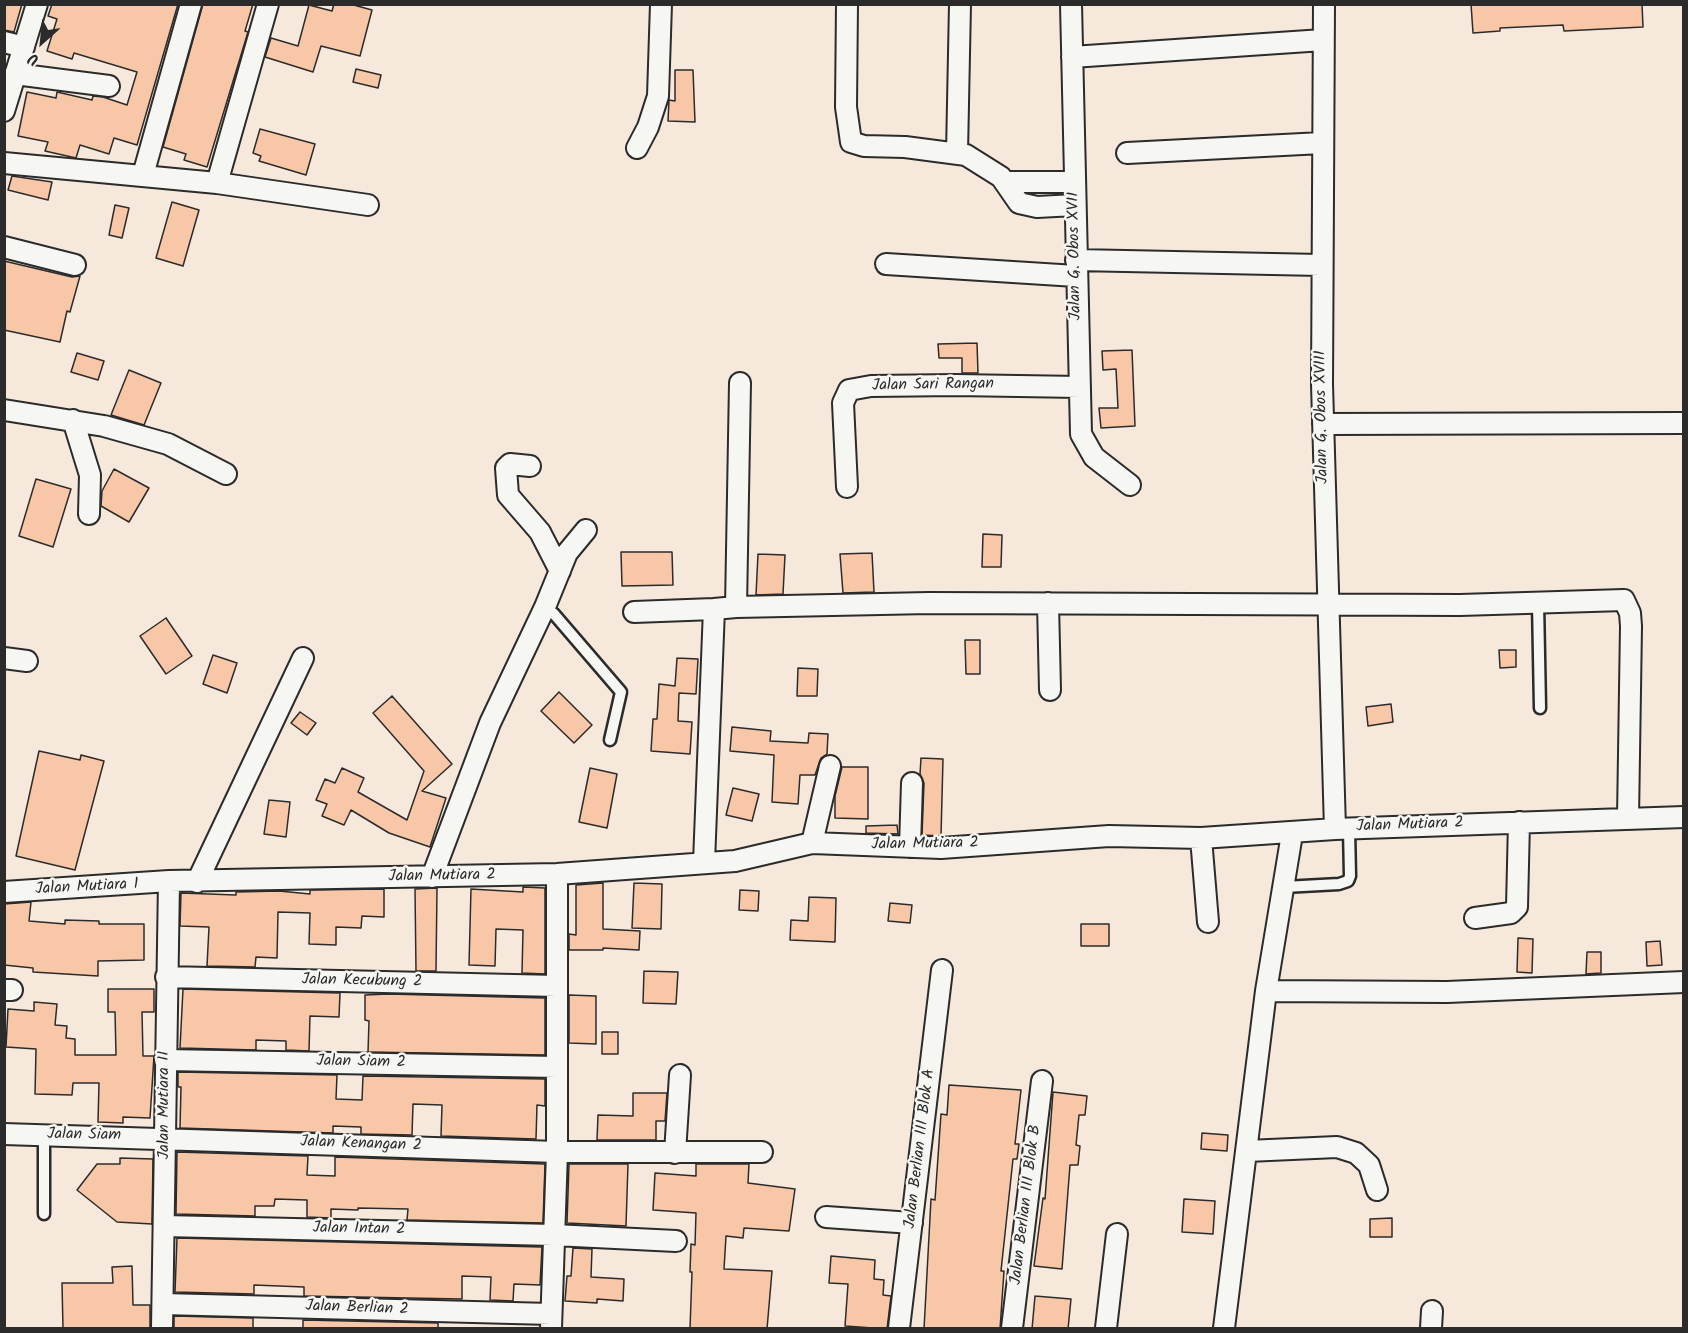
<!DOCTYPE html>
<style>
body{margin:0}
#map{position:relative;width:1688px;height:1333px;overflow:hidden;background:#f7e8dc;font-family:Kalam,sans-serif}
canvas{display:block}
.frame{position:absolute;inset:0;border:6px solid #2b2b2b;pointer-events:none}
.north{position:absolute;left:12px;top:12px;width:60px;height:60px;-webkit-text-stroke:4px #f6f6f2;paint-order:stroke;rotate:207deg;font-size:16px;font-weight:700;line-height:24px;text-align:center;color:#2b2b2b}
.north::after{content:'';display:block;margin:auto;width:21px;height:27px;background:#2b2b2b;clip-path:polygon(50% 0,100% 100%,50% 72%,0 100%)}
</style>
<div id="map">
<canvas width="1688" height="1333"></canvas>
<div class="frame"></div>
<div class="north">U</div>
</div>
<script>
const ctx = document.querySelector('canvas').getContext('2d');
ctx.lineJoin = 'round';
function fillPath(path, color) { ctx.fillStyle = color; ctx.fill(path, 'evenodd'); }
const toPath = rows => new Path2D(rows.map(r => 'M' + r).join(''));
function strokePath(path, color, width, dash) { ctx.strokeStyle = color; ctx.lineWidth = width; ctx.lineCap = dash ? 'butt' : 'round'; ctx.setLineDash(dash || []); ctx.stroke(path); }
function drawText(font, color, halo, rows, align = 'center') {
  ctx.font = font + ' Kalam,sans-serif'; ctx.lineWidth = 5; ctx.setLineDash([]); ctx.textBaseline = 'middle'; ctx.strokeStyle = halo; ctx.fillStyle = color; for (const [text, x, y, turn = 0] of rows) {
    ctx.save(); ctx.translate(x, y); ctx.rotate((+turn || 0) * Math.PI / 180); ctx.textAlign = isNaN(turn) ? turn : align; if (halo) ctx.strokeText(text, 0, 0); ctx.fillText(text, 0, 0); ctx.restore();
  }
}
const building = toPath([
 [4,4,22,4,14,32,4,30,4,4],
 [52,4,178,4,137,145,114,138,109,154,80,145,76,158,45,151,48,142,18,136,27,92,56,98,57,92,92,100,93,96,103,97,127,105,137,72,74,53,72,59,47,51,57,19,48,16,52,4],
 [203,4,253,4,245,31,248,32,207,167,184,160,186,154,163,147,203,4],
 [334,4,350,4,372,10,360,56,321,46,313,72,265,57,271,38,298,46,309,5,332,11,334,4],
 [1471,4,1642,4,1643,27,1564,31,1563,25,1500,28,1500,31,1473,33,1471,4],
 [356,69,381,75,378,88,353,82,356,69],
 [675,70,693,70,695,122,668,121,669,100,675,101,675,70],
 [260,129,315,144,306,175,259,161,261,156,253,153,260,129],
 [12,176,52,182,48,200,8,190,12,176],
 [172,202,199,210,183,266,156,258,172,202],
 [115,205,129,208,122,238,109,235,115,205],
 [4,261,72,277,80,276,70,312,67,311,60,342,4,330,4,261],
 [977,343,978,373,962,373,962,358,939,358,938,344,977,343],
 [1132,350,1135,426,1101,428,1099,408,1118,408,1116,369,1103,370,1102,351,1132,350],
 [77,353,104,361,98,380,71,372,77,353],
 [129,370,161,383,144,425,111,415,129,370],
 [114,469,149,488,129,522,101,506,102,491,114,469],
 [36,479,71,489,53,547,19,536,36,479],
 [983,534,1002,535,1001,567,982,567,983,534],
 [621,552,672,552,673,585,622,586,621,552],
 [872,553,874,592,843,593,840,554,872,553],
 [758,554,785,555,783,594,756,595,758,554],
 [166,618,192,656,166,674,140,636,166,618],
 [965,640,980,640,980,674,966,674,965,640],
 [1499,650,1516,650,1516,667,1500,668,1499,650],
 [213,655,237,663,227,693,203,684,213,655],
 [677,658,698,659,696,694,679,693,678,721,692,722,690,754,651,751,653,719,657,719,659,684,675,686,677,658],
 [798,668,818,669,817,696,797,696,798,668],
 [559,692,592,725,574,743,541,711,559,692],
 [392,696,452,764,422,791,446,798,430,847,389,833,351,810,344,825,322,816,327,804,316,800,325,779,335,783,342,768,364,778,358,792,407,820,424,771,373,713,392,696],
 [1391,704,1393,722,1368,726,1366,707,1391,704],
 [300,712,316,723,307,735,291,723,300,712],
 [732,727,771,731,770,741,808,743,809,733,828,734,827,754,821,758,815,775,800,775,798,804,772,802,774,755,730,751,732,727],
 [39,751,80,760,81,755,104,761,75,870,16,856,39,751],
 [921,758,943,759,941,836,922,835,924,783,920,774,921,758],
 [842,767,868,767,868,819,835,818,835,796,842,767],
 [590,768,617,774,607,828,579,822,590,768],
 [733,788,759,794,752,821,726,815,733,788],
 [269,800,290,802,286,837,264,834,269,800],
 [897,825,898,834,866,833,866,826,897,825],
 [603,883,603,929,640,931,639,950,603,948,603,950,569,950,569,934,576,935,576,885,603,883],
 [634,883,662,884,661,929,632,928,634,883],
 [523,887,545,888,545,974,522,973,523,930,496,929,495,966,469,965,471,889,523,892,523,887],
 [437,888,436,971,416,971,415,889,437,888],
 [384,889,384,917,362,916,361,928,336,927,336,945,309,944,310,913,278,912,277,958,256,957,255,967,207,966,209,927,180,926,181,893,236,895,236,892,279,891,310,894,310,890,384,889],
 [740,890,759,891,758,911,739,910,740,890],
 [809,897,836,898,835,942,790,940,791,920,808,921,809,897],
 [31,902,29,921,65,924,65,920,99,921,99,924,144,924,144,960,98,961,98,976,33,972,33,968,4,965,4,904,31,902],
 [890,903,912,905,910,923,888,921,890,903],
 [1081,924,1109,924,1109,946,1081,946,1081,924],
 [1518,938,1533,939,1532,973,1517,972,1518,938],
 [1660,941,1662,965,1647,966,1646,942,1660,941],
 [1587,952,1601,952,1601,973,1586,974,1587,952],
 [644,971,678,972,676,1004,643,1003,644,971],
 [108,989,154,989,154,1012,142,1012,143,1056,154,1056,150,1118,123,1117,123,1123,98,1122,99,1083,73,1083,72,1095,35,1094,36,1049,6,1047,8,1009,34,1011,34,1002,57,1004,55,1025,67,1026,66,1038,75,1039,75,1055,116,1055,115,1012,108,1012,108,989],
 [183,989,340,993,339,1017,310,1016,309,1051,286,1050,286,1041,256,1040,256,1050,180,1048,183,989],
 [388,994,545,998,545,1055,368,1052,369,1021,365,1020,365,995,388,994],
 [569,995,596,996,596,1044,569,1043,569,995],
 [602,1032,618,1032,618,1054,602,1054,602,1032],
 [178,1072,337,1075,336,1099,362,1100,363,1076,545,1079,545,1106,537,1105,536,1139,441,1136,442,1105,413,1104,412,1135,361,1134,361,1127,333,1126,333,1133,180,1128,181,1087,178,1087,178,1072],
 [949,1085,1021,1090,1015,1144,1019,1144,1017,1159,1013,1159,1001,1271,1004,1271,1000,1329,924,1329,931,1199,935,1200,941,1114,947,1115,949,1085],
 [1053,1092,1087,1096,1085,1115,1079,1115,1076,1145,1080,1146,1078,1165,1070,1165,1062,1269,1034,1266,1043,1198,1045,1199,1053,1092],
 [633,1093,667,1093,665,1121,656,1121,656,1140,597,1140,598,1115,633,1116,633,1093],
 [1202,1133,1228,1135,1227,1151,1201,1149,1202,1133],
 [177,1152,308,1156,307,1175,335,1176,335,1157,545,1164,543,1223,407,1220,408,1209,358,1208,358,1210,331,1209,331,1218,307,1217,307,1200,275,1199,274,1206,255,1206,255,1216,176,1214,177,1152],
 [120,1158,153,1159,152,1224,117,1222,77,1190,97,1164,120,1164,120,1158],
 [569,1164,628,1164,626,1226,567,1223,569,1164],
 [696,1164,749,1164,748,1183,795,1189,789,1231,744,1228,743,1238,726,1236,724,1269,772,1271,767,1329,690,1329,692,1272,690,1272,691,1244,695,1245,696,1213,653,1210,655,1173,696,1176,696,1164],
 [1184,1199,1215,1201,1213,1234,1182,1232,1184,1199],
 [1392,1218,1392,1237,1370,1237,1370,1219,1392,1218],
 [177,1238,542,1247,540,1285,514,1284,513,1301,490,1300,491,1277,462,1276,462,1299,304,1296,304,1287,254,1285,254,1294,175,1292,177,1238],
 [573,1248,592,1249,591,1277,624,1279,623,1301,597,1299,597,1303,565,1301,567,1276,571,1276,573,1248],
 [831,1256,875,1260,874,1279,884,1280,883,1295,891,1296,887,1329,845,1326,848,1284,829,1283,831,1256],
 [132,1266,133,1305,150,1305,150,1329,63,1329,62,1283,113,1283,112,1267,132,1266],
 [1035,1296,1071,1299,1068,1329,1032,1329,1035,1296],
 [174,1316,253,1318,253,1329,174,1329,174,1316],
 [303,1320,438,1323,438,1329,303,1329,303,1320]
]);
const service = toPath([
 [1538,602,1540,708],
 [545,607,554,614,621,692,610,740],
 [1284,887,1339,884,1348,881,1350,876,1349,829],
 [44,1135,44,1214]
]);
const minor = toPath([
 [847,4,846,107,851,142,864,146,905,147,966,155,1001,177,1019,203,1037,207,1075,205],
 [1071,4,1081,434,1094,457,1130,485],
 [1324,4,1322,384,1335,829],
 [4,42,24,47],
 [1072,57,1323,40],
 [15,74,109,86],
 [4,111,37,4],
 [637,148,648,127,658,96,661,4],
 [957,153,960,4],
 [1127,153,1322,143],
 [4,163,217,183,268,4],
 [143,175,191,4],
 [1006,182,1075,182],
 [217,183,368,205],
 [4,247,75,265],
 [1076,260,1321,265],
 [886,264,1076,276],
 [4,410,104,426,168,444,226,474],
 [73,420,90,475,89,514],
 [1323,424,1684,423],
 [530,466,510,464,506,468,508,495,540,532,560,571],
 [847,487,843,403,849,390,871,386,956,385,1080,387],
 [1048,603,1050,690],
 [736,607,740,383],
 [634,612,714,609],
 [4,658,27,661],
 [1201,838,1208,922],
 [812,843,830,766],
 [910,847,912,783],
 [704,862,714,609,736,607,929,603,1460,605,1624,600,1630,613,1631,626,1628,818],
 [432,877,490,723,545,607,567,553,586,530],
 [197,882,303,658],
 [4,892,169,881,557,874,735,861,812,843,941,848,1109,836,1201,838,1335,829,1684,817],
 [1475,918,1511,913,1517,907,1519,822],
 [166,977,557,986],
 [4,990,12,990],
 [1266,991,1447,992,1684,982],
 [165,1060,557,1067],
 [4,1134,557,1152,762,1152],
 [1247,1151,1337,1147,1356,1153,1369,1165,1377,1190],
 [675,1153,680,1075],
 [826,1217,912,1223],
 [164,1226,554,1235,676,1241],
 [163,1304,551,1314],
 [162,1328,169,881],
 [551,1328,557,1152,557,874],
 [899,1328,942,970],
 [1012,1328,1042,1081],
 [1106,1328,1117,1234],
 [1224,1328,1266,991,1292,834],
 [1431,1328,1432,1311]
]);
const streetNames = [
 ["Jalan G. Obos XVII",1076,256,-91],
 ["Jalan Sari Rangan",933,386,-1],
 ["Jalan G. Obos XVIII",1323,417,-91],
 ["Jalan Mutiara 2",1410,826,-2],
 ["Jalan Mutiara 2",925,845,-1],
 ["Jalan Mutiara 2",442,877,-1],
 ["Jalan Mutiara 1",87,888,-3],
 ["Jalan Kecubung 2",362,982,1],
 ["Jalan Siam 2",361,1063,1],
 ["Jalan Mutiara II",165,1105,-90],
 ["Jalan Siam",84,1136,1],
 ["Jalan Kenangan 2",361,1145,2],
 ["Jalan Berlian III Blok A",921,1149,-83],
 ["Jalan Berlian III Blok B",1027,1205,-83],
 ["Jalan Intan 2",359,1230,1],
 ["Jalan Berlian 2",357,1309,2]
];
fillPath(building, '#f8c7a7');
strokePath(building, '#2b2b2b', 1.5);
strokePath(service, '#2b2b2b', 15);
strokePath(minor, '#2b2b2b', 24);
strokePath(service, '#f6f6f2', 10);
strokePath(minor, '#f6f6f2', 20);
drawText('16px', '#2b2b2b', '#f6f6f2', streetNames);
</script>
